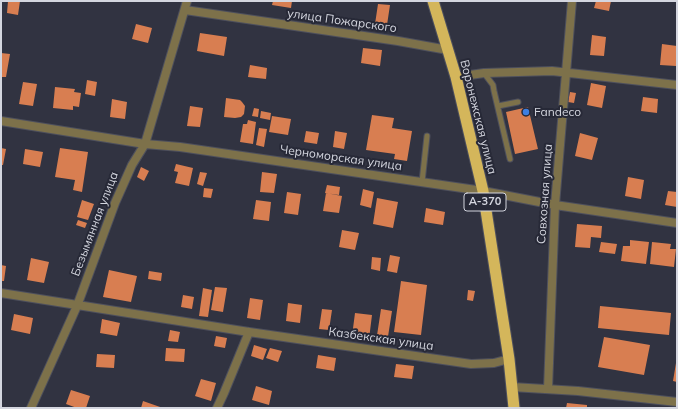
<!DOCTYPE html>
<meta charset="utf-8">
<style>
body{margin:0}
#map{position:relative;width:678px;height:409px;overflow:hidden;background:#313341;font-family:Mulish,sans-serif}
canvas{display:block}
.frame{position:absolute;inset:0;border:2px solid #d4d6df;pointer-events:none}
</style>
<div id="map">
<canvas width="678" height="409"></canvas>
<div class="frame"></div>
</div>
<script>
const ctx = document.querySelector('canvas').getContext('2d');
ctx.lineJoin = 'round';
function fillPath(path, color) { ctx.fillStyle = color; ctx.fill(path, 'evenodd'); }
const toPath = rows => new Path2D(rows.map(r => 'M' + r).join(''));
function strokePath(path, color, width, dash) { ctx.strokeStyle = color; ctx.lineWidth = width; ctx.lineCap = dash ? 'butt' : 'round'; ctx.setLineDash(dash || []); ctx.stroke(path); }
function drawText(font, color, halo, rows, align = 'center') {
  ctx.font = font + ' Mulish,sans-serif'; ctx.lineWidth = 4; ctx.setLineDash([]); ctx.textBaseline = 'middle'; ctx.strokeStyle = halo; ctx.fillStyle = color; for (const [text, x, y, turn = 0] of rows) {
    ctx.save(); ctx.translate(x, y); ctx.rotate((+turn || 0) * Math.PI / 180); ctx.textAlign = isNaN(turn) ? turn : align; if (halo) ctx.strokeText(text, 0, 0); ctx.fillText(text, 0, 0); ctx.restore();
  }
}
const building = toPath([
 [8,1,20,1,18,15,7,13],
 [273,1,292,1,291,8,272,5],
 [596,1,611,1,609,11,594,8],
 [378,4,390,5,387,25,375,24],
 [136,24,152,28,148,43,132,39],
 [200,33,227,37,224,56,197,51],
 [592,35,606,37,604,56,590,55],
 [662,44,677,46,676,66,660,65],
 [363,48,382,50,380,66,361,63],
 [1,53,10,54,6,77,1,77],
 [250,65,267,68,266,79,248,77],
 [87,80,97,82,95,96,85,94],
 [23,82,37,84,33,106,19,104],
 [591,83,606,86,602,108,587,105],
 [55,87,75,89,74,92,81,93,79,107,73,106,73,110,53,108],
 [570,92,576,93,574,103,568,102],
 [643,97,658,99,657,113,641,111],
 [226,98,240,100,242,102,245,106,244,114,241,117,235,118,224,117],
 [112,99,127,102,125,119,110,117],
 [190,106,203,108,200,127,187,126],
 [528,107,538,149,515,154,506,112],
 [254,108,259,109,258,117,252,116],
 [261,111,271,113,270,120,260,118],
 [372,115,394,118,392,128,412,131,407,161,394,159,395,154,366,150],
 [272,116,291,119,288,135,269,132],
 [248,120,256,122,253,144,240,142,243,124,247,124],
 [259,128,267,129,264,147,256,145],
 [306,131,319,133,317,144,304,142],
 [335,131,347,133,344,149,333,147],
 [580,133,598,138,592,160,575,156],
 [1,148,6,149,3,165,1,165],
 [60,148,88,152,82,192,73,190,75,180,55,177],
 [25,149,43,152,40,167,23,164],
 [176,164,193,168,189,186,175,183,178,172,174,171],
 [141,167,149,171,144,181,137,177],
 [200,172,207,173,203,186,197,184],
 [262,172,277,174,274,193,260,192],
 [628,177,644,180,641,199,625,196],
 [327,185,340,187,339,195,325,193],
 [204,188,213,189,211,198,203,197],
 [363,189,374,192,371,208,360,205],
 [668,191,677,192,677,207,665,205],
 [287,192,301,194,298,215,284,213],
 [326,193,342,196,339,213,323,211],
 [377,198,398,202,393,228,373,224],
 [82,200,94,204,88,220,77,217],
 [256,200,271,202,269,221,253,219],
 [426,208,445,212,443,225,424,222],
 [78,220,87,223,85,228,76,225],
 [577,224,602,226,601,238,591,237,590,248,575,247],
 [342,230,359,233,355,250,339,247],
 [630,240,649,242,646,264,621,261,623,246,630,246],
 [601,242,617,244,615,254,599,252],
 [652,242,671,244,670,249,676,249,674,267,650,264],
 [390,255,400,257,397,273,387,271],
 [372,257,381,258,380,271,371,269],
 [31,258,49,262,44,283,27,280],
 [1,265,6,266,4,281,1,281],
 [109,270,137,276,131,302,103,297],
 [149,271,162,273,161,281,148,279],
 [401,281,427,285,421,335,394,332],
 [215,287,227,288,223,312,211,310],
 [203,288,212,290,208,317,199,316],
 [468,290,475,291,473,301,467,300],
 [183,295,194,297,192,309,181,307],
 [250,298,263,300,260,320,247,318],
 [288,303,302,305,300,323,286,321],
 [600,306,671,313,669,335,598,328],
 [322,309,332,310,329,330,319,329],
 [381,309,392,311,387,343,376,342],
 [355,313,372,315,369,339,352,336],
 [14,314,33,318,30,334,11,330],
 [102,319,120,323,117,336,100,333],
 [170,330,180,332,178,342,168,341],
 [216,336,227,338,225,348,214,346],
 [604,337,650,345,644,375,598,367],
 [254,345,267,349,263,360,251,356],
 [166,348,185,349,184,362,165,361],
 [270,348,282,351,278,362,266,358],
 [97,354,115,355,114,368,96,367],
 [318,355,336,358,334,371,316,368],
 [676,363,677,363,677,382,673,381],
 [396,364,414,366,412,379,394,377],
 [201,379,216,383,211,401,195,396],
 [256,386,272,391,269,405,252,400],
 [71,390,90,396,86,408,77,408,66,404],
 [143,401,163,408,141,408],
 [567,403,587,405,587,408,566,408]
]);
const service = toPath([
 [484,73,493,85,494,91,510,159],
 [498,106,518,102],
 [422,182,427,136]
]);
const minor = toPath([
 [185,10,398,41,448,50],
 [456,77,484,73,552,71,677,85],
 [1,121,145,144,180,147,483,191,555,205,677,223],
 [1,293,249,332,471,364,494,363,509,359],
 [512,387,578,391,677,402],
 [548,389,555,205,572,1],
 [31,408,77,306,115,203,132,165,145,144,187,1],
 [217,408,224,393,249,332]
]);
const trunk = toPath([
 [433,1,456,77,483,191,509,359,514,408]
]);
const markers = [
 [526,112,4,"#3f7fe0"]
];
const shields = [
 [485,202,42]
];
const shieldNames = [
 ["А-370",485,202]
];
const streetNames = [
 ["улица Пожарского",342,21,8],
 ["Воронежская улица",478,117,76],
 ["Черноморская улица",341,158,8],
 ["Совхозная улица",545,194,-86],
 ["Безымянная улица",95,224,-69],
 ["Казбекская улица",381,339,8]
];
const poiNames = [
 ["Fandeco",534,112]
];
fillPath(building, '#d87e51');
strokePath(service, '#4e505d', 7);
strokePath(minor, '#4e505d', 10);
strokePath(trunk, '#4e505d', 13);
strokePath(service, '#7d714a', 5);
strokePath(minor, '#7d714a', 8);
strokePath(trunk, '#d4b65b', 11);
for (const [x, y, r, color] of markers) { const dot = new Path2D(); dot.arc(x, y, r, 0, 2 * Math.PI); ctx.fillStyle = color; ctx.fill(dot); strokePath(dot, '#272937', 1.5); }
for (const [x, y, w] of shields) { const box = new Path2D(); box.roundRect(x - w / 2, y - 9, w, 18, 3); ctx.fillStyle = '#272937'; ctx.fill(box); strokePath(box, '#d4d6df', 1); }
drawText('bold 11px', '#d4d6df', null, shieldNames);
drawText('12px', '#d4d6df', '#272937', streetNames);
drawText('12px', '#d4d6df', '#272937', poiNames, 'left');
</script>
